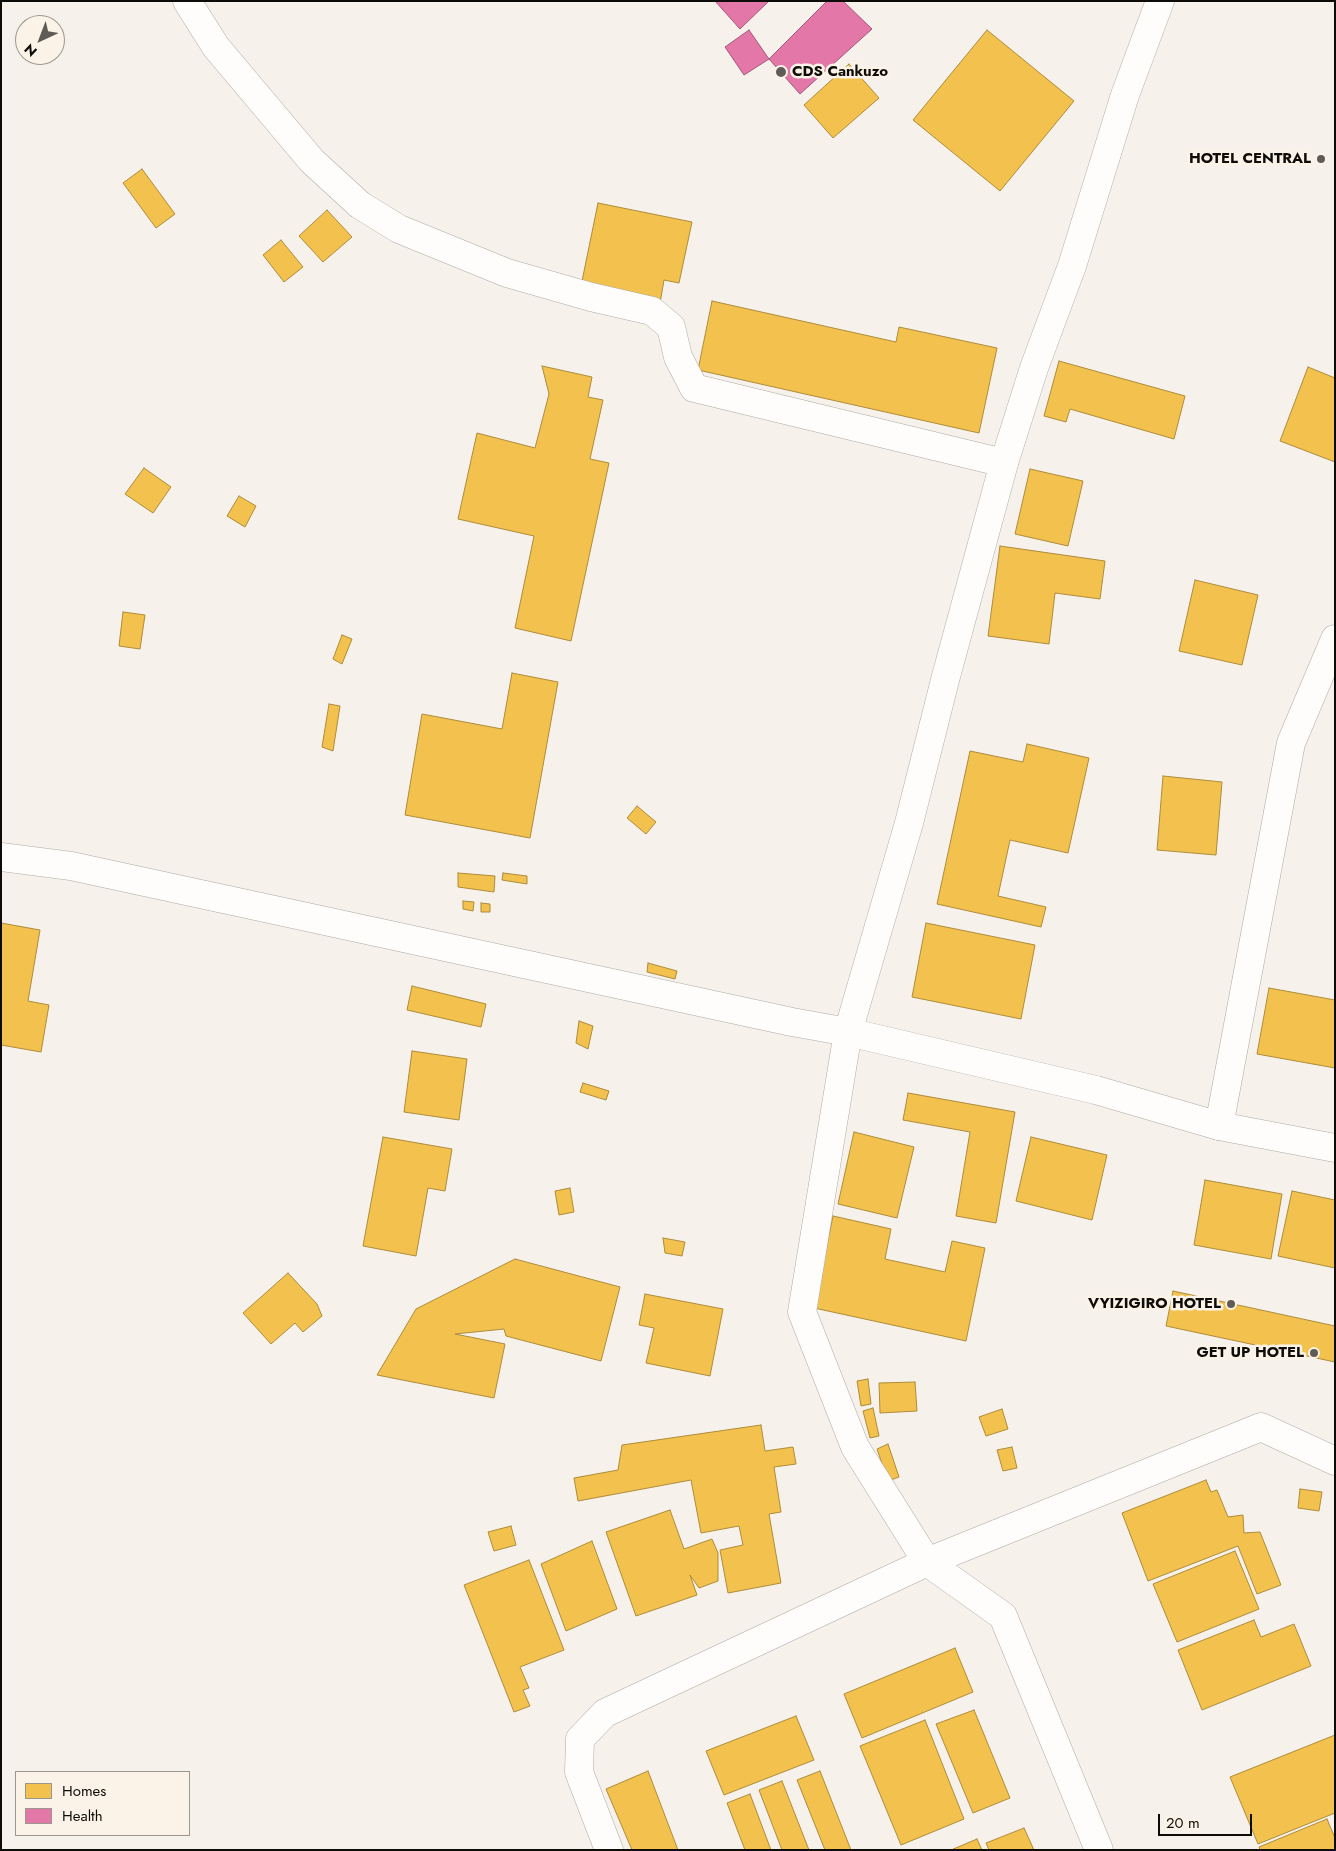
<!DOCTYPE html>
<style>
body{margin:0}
#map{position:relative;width:1336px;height:1851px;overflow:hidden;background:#f6f2eb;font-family:Jost,sans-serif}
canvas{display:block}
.frame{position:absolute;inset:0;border:2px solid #0e0c08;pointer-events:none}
.legend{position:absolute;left:15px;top:1771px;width:175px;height:65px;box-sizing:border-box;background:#fbf3e7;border:1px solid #9c978e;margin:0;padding:6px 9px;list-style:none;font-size:15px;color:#0e0c08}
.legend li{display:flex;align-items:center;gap:10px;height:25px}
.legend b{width:25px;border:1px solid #9c978e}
.north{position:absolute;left:15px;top:15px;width:50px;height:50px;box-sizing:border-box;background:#fbf3e7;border:1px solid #9c978e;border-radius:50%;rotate:223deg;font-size:14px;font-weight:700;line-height:20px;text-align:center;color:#0e0c08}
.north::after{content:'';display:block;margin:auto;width:18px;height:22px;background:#5f5c57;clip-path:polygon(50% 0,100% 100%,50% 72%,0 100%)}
.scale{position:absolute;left:1158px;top:1814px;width:94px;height:22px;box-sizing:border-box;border:2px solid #0e0c08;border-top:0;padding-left:6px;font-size:15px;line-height:18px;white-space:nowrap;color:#0e0c08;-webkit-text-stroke:4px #fbf3e7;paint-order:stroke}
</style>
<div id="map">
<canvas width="1336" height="1851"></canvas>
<div class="frame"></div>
<ul class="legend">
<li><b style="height:14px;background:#f2c14e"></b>Homes</li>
<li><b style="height:14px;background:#e377a8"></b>Health</li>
</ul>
<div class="north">N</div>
<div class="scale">20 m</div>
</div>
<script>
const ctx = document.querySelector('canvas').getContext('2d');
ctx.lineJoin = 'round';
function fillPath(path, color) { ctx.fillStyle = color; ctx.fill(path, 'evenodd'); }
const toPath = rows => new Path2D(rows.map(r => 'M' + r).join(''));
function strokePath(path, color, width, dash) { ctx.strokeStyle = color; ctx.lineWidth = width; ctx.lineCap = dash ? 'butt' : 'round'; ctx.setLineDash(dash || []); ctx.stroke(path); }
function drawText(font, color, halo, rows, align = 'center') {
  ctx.font = font + ' Jost,sans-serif'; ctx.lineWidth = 5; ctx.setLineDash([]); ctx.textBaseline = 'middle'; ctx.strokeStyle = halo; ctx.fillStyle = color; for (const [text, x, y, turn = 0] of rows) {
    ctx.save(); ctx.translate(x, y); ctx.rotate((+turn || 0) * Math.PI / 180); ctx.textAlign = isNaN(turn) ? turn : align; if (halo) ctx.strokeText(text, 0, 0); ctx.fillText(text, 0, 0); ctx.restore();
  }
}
const homes = toPath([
 [987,30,1074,101,1000,191,913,120,987,30],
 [849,64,879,98,833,138,804,105,849,64],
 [142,169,175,214,156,228,123,183,142,169],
 [598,203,692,222,679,283,664,280,660,303,581,286,598,203],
 [327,210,352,237,323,262,299,236,327,210],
 [281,240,303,267,284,282,263,255,281,240],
 [712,301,896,342,899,327,997,348,979,433,698,370,712,301],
 [1059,361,1185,396,1174,439,1070,409,1066,422,1044,416,1059,361],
 [542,366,592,377,588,397,603,400,590,459,609,463,571,641,515,628,534,536,458,519,477,433,535,448,549,394,542,366],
 [1308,367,1335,378,1335,462,1280,441,1308,367],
 [144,468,171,487,153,513,125,494,144,468],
 [1030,469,1083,481,1068,546,1015,534,1030,469],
 [239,496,256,506,245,527,227,516,239,496],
 [1000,546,1105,561,1100,599,1055,593,1049,644,988,636,1000,546],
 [1195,580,1258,595,1242,665,1179,651,1195,580],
 [123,612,145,615,140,649,119,646,123,612],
 [342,635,352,639,342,664,333,659,342,635],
 [512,673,558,682,530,838,405,815,422,714,502,729,512,673],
 [329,704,340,706,333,751,322,747,329,704],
 [1027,744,1089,758,1068,853,1010,840,998,896,1046,907,1041,927,937,904,970,751,1023,762,1027,744],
 [1163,776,1222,782,1216,855,1157,850,1163,776],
 [637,806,656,822,646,834,627,818,637,806],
 [458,873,495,876,494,892,458,887,458,873],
 [503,873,527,876,527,884,502,880,503,873],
 [463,901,474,902,473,911,463,909,463,901],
 [481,903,490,904,490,912,481,912,481,903],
 [1,923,40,930,28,1001,49,1005,41,1052,1,1045,1,923],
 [926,923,1035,945,1021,1019,912,997,926,923],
 [648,963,677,971,675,979,647,972,648,963],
 [412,986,486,1004,481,1027,407,1010,412,986],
 [1269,988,1335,1000,1335,1068,1257,1054,1269,988],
 [579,1021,593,1026,588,1049,576,1043,579,1021],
 [412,1051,467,1059,459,1120,404,1112,412,1051],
 [583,1083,609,1091,606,1100,580,1092,583,1083],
 [908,1093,1015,1112,996,1223,956,1216,970,1132,903,1120,908,1093],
 [854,1132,914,1147,897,1218,838,1204,854,1132],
 [383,1137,452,1149,445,1191,428,1188,416,1256,363,1246,383,1137],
 [1031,1137,1107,1155,1092,1220,1016,1201,1031,1137],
 [1205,1180,1282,1194,1271,1259,1194,1245,1205,1180],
 [570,1188,574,1212,559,1215,555,1191,570,1188],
 [1292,1191,1335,1200,1335,1268,1278,1256,1292,1191],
 [833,1216,891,1229,885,1259,945,1272,952,1241,985,1248,966,1341,814,1308,833,1216],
 [663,1238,685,1242,682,1256,665,1253,663,1238],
 [515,1259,620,1287,601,1361,506,1336,504,1329,455,1334,505,1344,494,1398,377,1375,416,1309,515,1259],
 [288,1273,317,1304,322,1316,303,1332,295,1323,271,1344,243,1313,288,1273],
 [1173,1291,1335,1326,1335,1362,1166,1326,1173,1291],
 [645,1294,723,1309,710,1376,646,1363,654,1328,639,1325,645,1294],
 [868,1379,871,1404,861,1406,857,1381,868,1379],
 [915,1382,917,1411,880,1413,879,1383,915,1382],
 [873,1408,879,1436,870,1438,863,1411,873,1408],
 [1002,1409,1008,1429,986,1436,979,1417,1002,1409],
 [761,1425,765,1451,793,1447,796,1464,774,1467,781,1512,769,1514,781,1583,728,1593,720,1550,743,1545,739,1526,701,1533,691,1480,578,1501,574,1478,618,1470,622,1445,761,1425],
 [888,1444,899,1477,888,1481,877,1449,888,1444],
 [1012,1447,1017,1468,1003,1471,997,1450,1012,1447],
 [1206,1480,1211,1492,1217,1490,1228,1517,1243,1515,1244,1533,1260,1532,1281,1585,1257,1594,1238,1546,1148,1581,1122,1513,1206,1480],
 [1300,1489,1322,1492,1319,1511,1298,1508,1300,1489],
 [670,1510,684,1549,712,1539,718,1553,718,1581,699,1588,690,1575,697,1595,636,1616,606,1532,670,1510],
 [511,1526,516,1545,494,1551,488,1532,511,1526],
 [592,1541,617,1609,566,1631,541,1564,592,1541],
 [1235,1551,1259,1609,1177,1642,1153,1584,1235,1551],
 [529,1560,564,1650,520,1667,529,1688,523,1690,530,1706,514,1712,464,1585,529,1560],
 [1254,1620,1261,1637,1294,1624,1311,1666,1202,1710,1178,1650,1254,1620],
 [955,1648,973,1692,862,1738,844,1694,955,1648],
 [974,1710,1010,1798,973,1813,936,1724,974,1710],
 [796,1716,814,1760,724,1795,706,1751,796,1716],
 [925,1720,964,1819,901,1845,860,1746,925,1720],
 [1335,1735,1335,1813,1258,1844,1230,1777,1335,1735],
 [648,1771,678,1850,632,1850,606,1789,648,1771],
 [820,1771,851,1850,825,1850,797,1780,820,1771],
 [782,1781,809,1850,782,1850,759,1790,782,1781],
 [750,1794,771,1850,745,1850,727,1803,750,1794],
 [1327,1819,1335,1838,1335,1850,1260,1850,1259,1847,1327,1819],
 [1024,1828,1034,1850,989,1850,986,1843,1024,1828],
 [977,1839,982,1850,951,1850,977,1839]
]);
const health = toPath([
 [715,1,769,1,740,29,715,1],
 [827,1,843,1,872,29,800,94,769,59,827,1],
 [749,30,769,59,744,75,725,47,749,30]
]);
const street = toPath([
 [187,1,216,47,312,161,360,205,399,229,507,273,591,297,652,311,671,327,678,357,694,388,1004,463],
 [848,1032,802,1312,855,1447,927,1562,1003,1616,1099,1850],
 [1219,1126,1291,743,1335,639],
 [609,1850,579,1772,580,1739,605,1713,927,1562,1261,1427,1335,1461]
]);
const secondary = toPath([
 [848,1032,909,823,945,680,1004,463,1034,368,1072,266,1125,95,1160,1]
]);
const primary = toPath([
 [1,857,71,866,792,1022,848,1032,1096,1090,1219,1126,1335,1148]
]);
const markers = [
 [781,72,6,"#5f5c57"],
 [1321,159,5,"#5f5c57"],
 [1231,1304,5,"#5f5c57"],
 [1314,1353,5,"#5f5c57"]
];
const poiNames = [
 ["CDS Cankuzo",792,72,"left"],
 ["HOTEL CENTRAL",1311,159],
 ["VYIZIGIRO HOTEL",1221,1304],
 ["GET UP HOTEL",1304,1353]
];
fillPath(homes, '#f2c14e');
strokePath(homes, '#ae8b39', 1);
fillPath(health, '#e377a8');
strokePath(health, '#a35778', 1);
strokePath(street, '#adaaa6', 29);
strokePath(secondary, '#adaaa6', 29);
strokePath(primary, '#adaaa6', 29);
strokePath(street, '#fefdfc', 28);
strokePath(secondary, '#fefdfc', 28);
strokePath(primary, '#fefdfc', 28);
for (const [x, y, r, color] of markers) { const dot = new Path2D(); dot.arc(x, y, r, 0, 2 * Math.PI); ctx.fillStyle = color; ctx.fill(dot); strokePath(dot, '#fbf3e7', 2); }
drawText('bold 15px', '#0e0c08', '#fbf3e7', poiNames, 'right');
</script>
